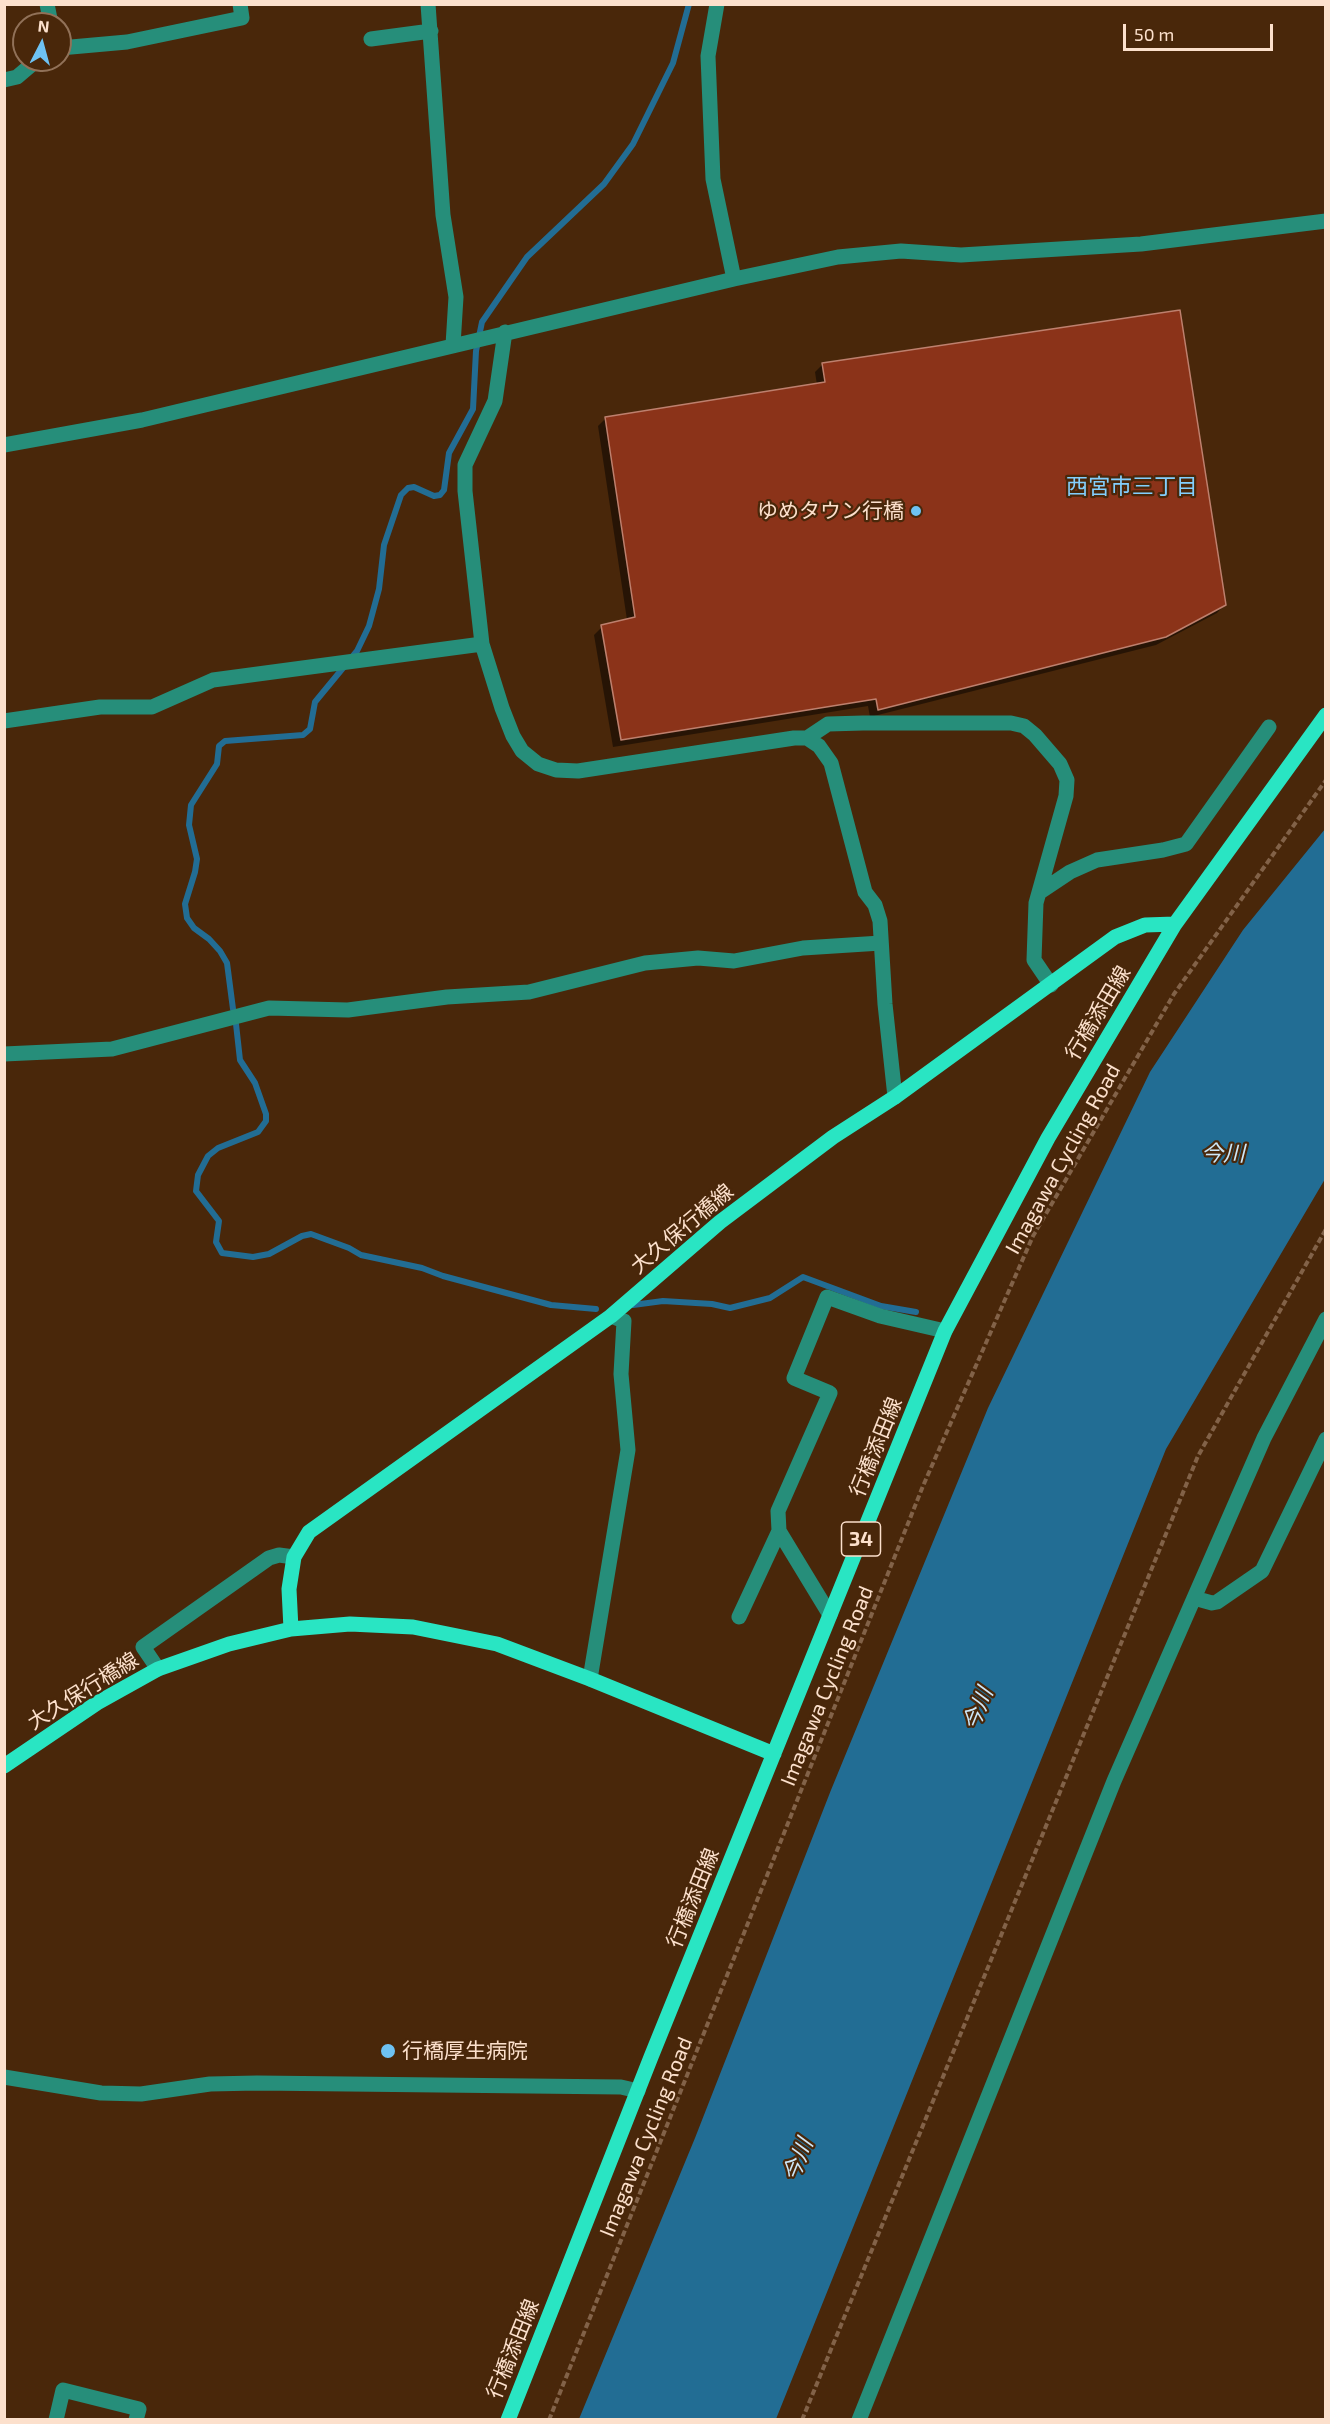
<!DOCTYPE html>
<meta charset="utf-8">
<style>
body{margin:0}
#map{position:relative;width:1330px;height:2424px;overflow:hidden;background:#49270a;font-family:"Exo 2",sans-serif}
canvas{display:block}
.frame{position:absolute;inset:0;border:6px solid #fce0cc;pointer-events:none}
.north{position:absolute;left:12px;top:12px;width:60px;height:60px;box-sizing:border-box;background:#49270a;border:2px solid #917158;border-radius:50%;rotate:6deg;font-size:16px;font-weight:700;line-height:24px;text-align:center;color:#fce0cc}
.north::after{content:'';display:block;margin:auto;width:21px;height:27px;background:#6ec2f3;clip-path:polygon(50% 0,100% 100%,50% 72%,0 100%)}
.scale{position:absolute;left:1123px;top:24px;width:150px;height:27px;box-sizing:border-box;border:3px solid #fce0cc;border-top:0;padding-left:8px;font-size:18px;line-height:21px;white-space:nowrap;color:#fce0cc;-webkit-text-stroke:4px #49270a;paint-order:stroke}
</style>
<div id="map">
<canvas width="1330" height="2424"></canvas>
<div class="frame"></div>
<div class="north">N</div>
<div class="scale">50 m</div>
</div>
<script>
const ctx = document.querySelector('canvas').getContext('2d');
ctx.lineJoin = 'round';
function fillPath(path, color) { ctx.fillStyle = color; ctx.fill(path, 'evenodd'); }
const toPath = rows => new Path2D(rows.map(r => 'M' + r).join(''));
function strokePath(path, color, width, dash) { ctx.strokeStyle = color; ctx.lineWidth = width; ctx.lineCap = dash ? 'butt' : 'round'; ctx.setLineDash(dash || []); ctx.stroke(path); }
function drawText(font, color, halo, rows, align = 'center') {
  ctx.font = font + ' "Exo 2","Noto Sans JP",sans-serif'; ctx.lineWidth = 4.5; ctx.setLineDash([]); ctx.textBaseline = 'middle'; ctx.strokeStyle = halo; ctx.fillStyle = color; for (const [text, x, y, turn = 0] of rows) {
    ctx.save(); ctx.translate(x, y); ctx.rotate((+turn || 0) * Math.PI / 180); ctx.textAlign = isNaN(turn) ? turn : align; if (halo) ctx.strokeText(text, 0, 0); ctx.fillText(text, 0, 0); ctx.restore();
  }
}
const water = toPath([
 [1325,829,1325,1179,1166,1449,776,2419,579,2419,695,2138,831,1790,988,1408,1150,1072,1243,930]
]);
const shadow = toPath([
 [823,364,1225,604,1217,613,1156,645,870,717,868,706,613,747,594,635,602,627,627,620,598,426,606,418,817,385,815,372]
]);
const stream = toPath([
 [233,1009,227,963,220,951,209,939,194,928,187,918,185,904,195,872,197,859,189,825,191,805,217,764,219,746,225,741,303,735,310,729,315,702,357,651,369,626,379,589,384,545,401,495,408,488,414,487,434,496,440,495,444,490,449,453,473,409,476,351,482,322,527,257,604,184,633,144,673,63,689,4],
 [236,1024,240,1060,255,1083,266,1114,266,1121,258,1132,218,1148,208,1156,198,1175,196,1191,219,1221,216,1242,222,1253,253,1257,269,1254,302,1236,311,1234,349,1248,361,1255,422,1268,443,1276,551,1305,596,1309],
 [633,1305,663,1301,712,1304,730,1308,770,1298,803,1277,881,1306,916,1312]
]);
const building = toPath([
 [1180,310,1226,605,1166,637,878,710,876,699,621,740,601,625,635,617,605,417,825,382,822,363,1180,310]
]);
const path = toPath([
 [549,2420,923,1486,1033,1236,1174,994,1326,780],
 [802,2420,1198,1456,1326,1229]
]);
const minor = toPath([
 [47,4,51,24],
 [428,4,443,215,456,297,453,345],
 [717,4,708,56,713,179,734,279],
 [371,39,431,31],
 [60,48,127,42,242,18,240,4],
 [4,80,17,77,37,60],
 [505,332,495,401,465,465,465,491,482,644,502,708,513,736,522,751,538,764,556,770,578,771,794,738,807,738,819,746,831,763,865,892,875,905,880,921,885,1004,895,1097],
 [4,445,142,420,734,279,838,257,901,251,961,255,1141,244,1326,221],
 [4,721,100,707,152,707,213,680,482,644],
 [807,738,828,724,863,723,1011,723,1024,726,1035,735,1060,764,1067,780,1066,796,1036,903,1034,960,1051,985],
 [1040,892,1070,872,1097,860,1163,850,1186,844,1269,727],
 [4,1054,112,1049,269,1008,348,1010,447,997,529,992,645,963,698,958,734,961,803,948,881,943],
 [1194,1598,1212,1603,1217,1602,1262,1571,1326,1439],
 [830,1615,779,1531,778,1511,830,1393,794,1378,827,1297,880,1316,945,1331],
 [739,1617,779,1531],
 [158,1669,143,1647,269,1558,279,1555,294,1557],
 [590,1679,628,1450,621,1374,624,1321,611,1316],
 [4,2077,101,2093,141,2094,210,2084,257,2083,621,2087,638,2091],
 [56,2420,63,2390,139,2409,136,2420],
 [859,2420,1114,1781,1264,1438,1326,1319]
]);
const major = toPath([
 [291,1629,289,1589,294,1557,309,1532,611,1316,720,1222,833,1137,895,1097,1115,937,1145,925,1175,924],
 [4,1766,97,1703,158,1669,229,1644,291,1629,350,1624,413,1627,497,1644,590,1679,774,1754],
 [508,2420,651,2057,945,1331,1048,1138,1175,924,1326,715]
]);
const markers = [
 [916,511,6,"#6ec2f3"],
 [388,2051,8,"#6ec2f3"]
];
const shields = [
 [861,1539,39]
];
const shieldNames = [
 ["34",861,1539]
];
const poiNames = [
 ["ゆめタウン行橋",904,511],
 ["行橋厚生病院",402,2051,"left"]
];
const streetNames = [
 ["行橋添田線",1098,1013,-59],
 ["Imagawa Cycling Road",1063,1159,-61],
 ["大久保行橋線",682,1229,-40],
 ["行橋添田線",876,1447,-68],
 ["Imagawa Cycling Road",827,1686,-68],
 ["大久保行橋線",83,1691,-32],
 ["行橋添田線",693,1898,-68],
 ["Imagawa Cycling Road",646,2137,-68],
 ["行橋添田線",513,2349,-68]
];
const neighbourhoodNames = [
 ["西宮市三丁目",1132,487]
];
const waterNames = [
 ["今川",1223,1154],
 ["今川",978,1709,-68],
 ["今川",798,2160,-68]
];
fillPath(water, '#226d94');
fillPath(shadow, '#0007');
strokePath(stream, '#226d94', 6);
fillPath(building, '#8b3319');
strokePath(building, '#be806e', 1.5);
strokePath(path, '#826248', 4, [6, 3]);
strokePath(minor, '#268e7a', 15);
strokePath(major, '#29e5c3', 15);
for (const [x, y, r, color] of markers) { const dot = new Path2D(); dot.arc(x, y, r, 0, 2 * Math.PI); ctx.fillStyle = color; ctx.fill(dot); strokePath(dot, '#49270a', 2); }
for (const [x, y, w] of shields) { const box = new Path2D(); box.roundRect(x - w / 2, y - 17, w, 34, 4.5); ctx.fillStyle = '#49270a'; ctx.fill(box); strokePath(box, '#fce0cc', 1.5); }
drawText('bold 20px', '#fce0cc', null, shieldNames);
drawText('21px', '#fce0cc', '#49270a', poiNames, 'right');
drawText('21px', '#fce0cc', '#49270a', streetNames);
drawText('22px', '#83cffd', '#49270a', neighbourhoodNames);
drawText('italic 22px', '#cde8fa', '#49270a', waterNames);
</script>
